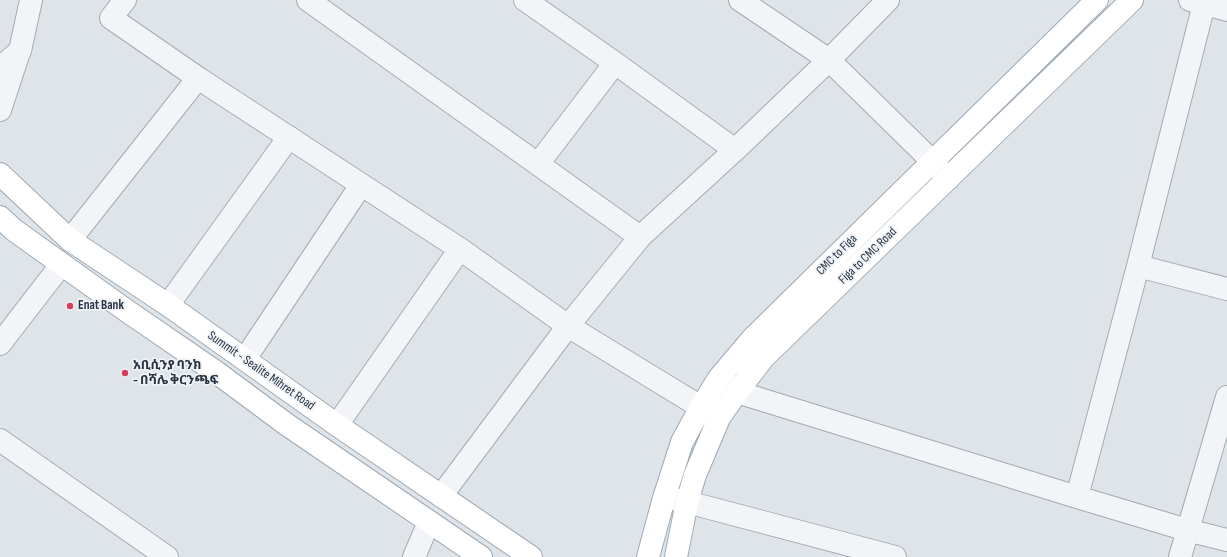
<!DOCTYPE html>
<meta charset="utf-8">
<style>
body{margin:0}
canvas{display:block;background:#dfe4e9}
</style>
<canvas width="1227" height="557"></canvas>
<script>
const ctx = document.querySelector('canvas').getContext('2d');
ctx.lineJoin = 'round';
const toPath = rows => new Path2D(rows.map(r => 'M' + r).join(''));
function strokePath(path, color, width, dash) { ctx.strokeStyle = color; ctx.lineWidth = width; ctx.lineCap = dash ? 'butt' : 'round'; ctx.setLineDash(dash || []); ctx.stroke(path); }
function drawText(font, color, halo, rows, align = 'center') {
  ctx.font = font + ' "Sofia Sans Condensed","Noto Sans Ethiopic",sans-serif'; ctx.lineWidth = 3.5; ctx.setLineDash([]); ctx.textBaseline = 'middle'; ctx.strokeStyle = halo; ctx.fillStyle = color; for (const [text, x, y, turn = 0] of rows) {
    ctx.save(); ctx.translate(x, y); ctx.rotate((+turn || 0) * Math.PI / 180); ctx.textAlign = isNaN(turn) ? turn : align; if (halo) ctx.strokeText(text, 0, 0); ctx.fillText(text, 0, 0); ctx.restore();
  }
}
const minor = toPath([
 [125,0,111,18,198,78,460,249,568,326,717,417],
 [308,0,640,237],
 [525,0,615,63,735,150],
 [740,0,829,60,933,162,948,179],
 [1190,0,1227,10],
 [0,68,20,51,31,0],
 [0,110,19,52],
 [538,164,615,63],
 [70,240,198,78],
 [1138,266,1227,289],
 [168,305,289,137],
 [0,344,61,265],
 [245,359,361,185],
 [722,381,737,392,1077,497,1187,530,1227,540],
 [337,425,460,249],
 [0,440,167,557],
 [441,496,568,326,640,237,735,150,829,60,888,0],
 [1077,497,1138,266,1204,4],
 [668,498,687,502,895,557],
 [414,557,429,522],
 [1180,557,1227,397]
]);
const major = toPath([
 [0,174,70,240,168,305,337,425,531,557],
 [0,217,14,230,127,311,216,372,286,424,481,557],
 [648,557,664,498,682,442,701,407,719,378,753,338,1097,0],
 [676,557,687,502,695,475,719,418,737,392,764,357,1132,0]
]);
const markers = [
 [70,306,4,"#d53e60"],
 [125,373,4,"#d53e60"]
];
const streetNames = [
 ["CMC to Figa",837,255,-45],
 ["Figa to CMC Road",868,256,-44],
 ["Summit - Sealite Mihret Road",261,371,35]
];
const poiNames = [
 ["Enat Bank",78,306],
 ["አቢሲንያ ባንክ",133,366],
 ["- በሻሌ ቅርንጫፍ",133,381]
];
strokePath(minor, '#a4abb3', 24);
strokePath(major, '#9ea9b6', 24);
strokePath(minor, '#f2f4f7', 22);
strokePath(major, '#fff', 22);
for (const [x, y, r, color] of markers) { const dot = new Path2D(); dot.arc(x, y, r, 0, 2 * Math.PI); ctx.fillStyle = color; ctx.fill(dot); strokePath(dot, '#eff3f7', 1.5); }
drawText('13px', '#273341', '#eff3f7', streetNames);
drawText('bold 13px', '#273341', '#eff3f7', poiNames, 'left');
</script>
